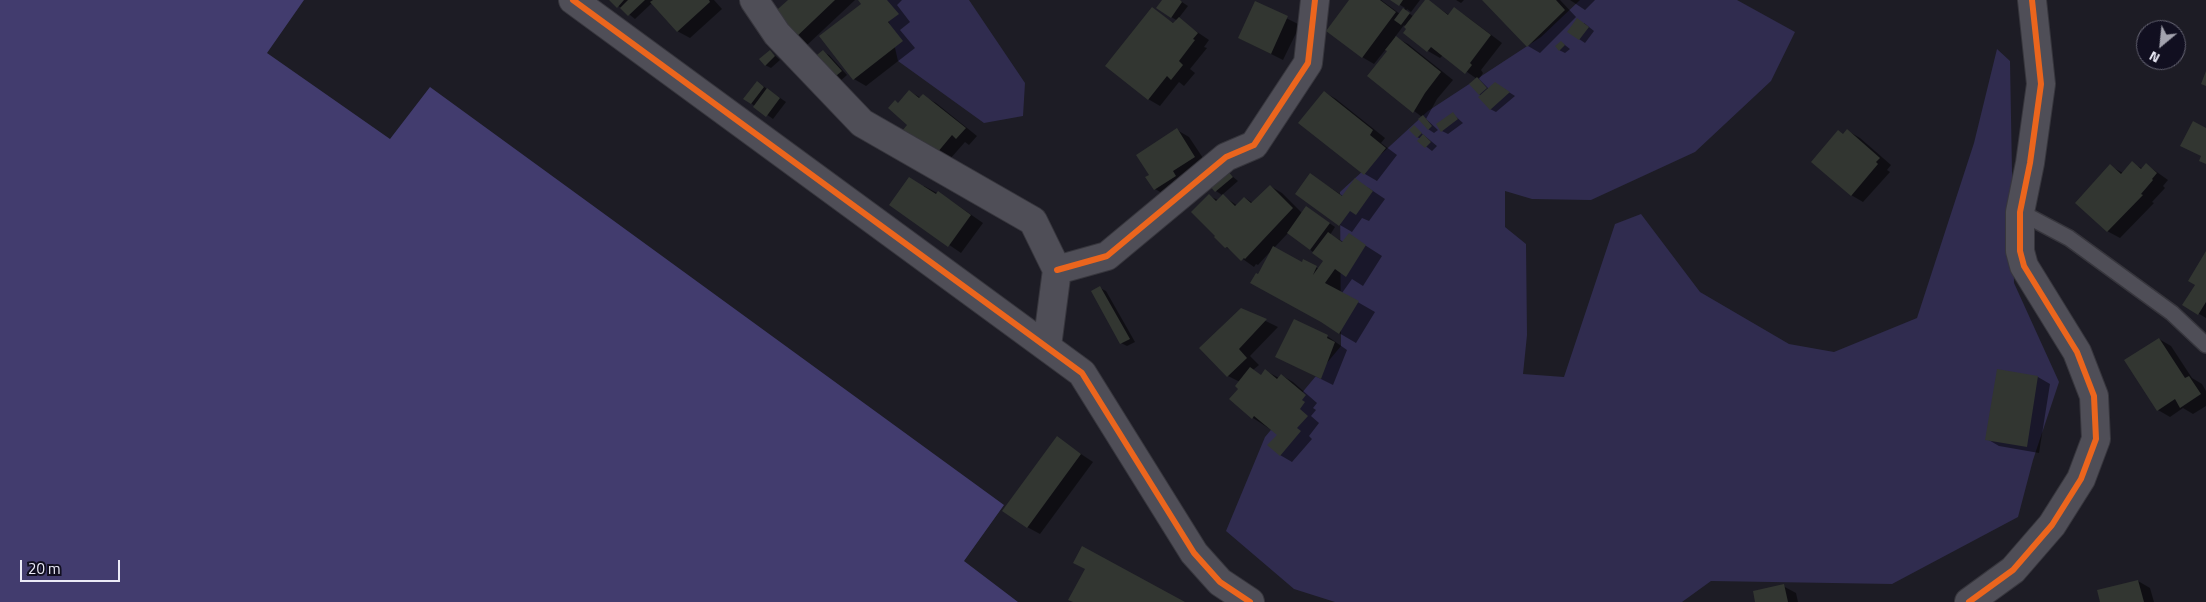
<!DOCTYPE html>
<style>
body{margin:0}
#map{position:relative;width:2206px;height:602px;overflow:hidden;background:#1d1c25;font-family:"Titillium Web",sans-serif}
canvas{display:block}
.north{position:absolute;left:2136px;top:20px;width:50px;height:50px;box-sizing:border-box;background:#110f20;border:1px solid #686776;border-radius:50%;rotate:208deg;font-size:14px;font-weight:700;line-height:20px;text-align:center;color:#ebebf7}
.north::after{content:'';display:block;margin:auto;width:18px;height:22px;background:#a3a3ae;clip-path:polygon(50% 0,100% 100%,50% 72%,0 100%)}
.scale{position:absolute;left:20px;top:560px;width:100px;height:22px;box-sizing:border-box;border:2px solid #ebebf7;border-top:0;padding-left:6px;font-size:15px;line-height:18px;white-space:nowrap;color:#ebebf7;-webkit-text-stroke:4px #110f20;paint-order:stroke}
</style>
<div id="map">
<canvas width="2206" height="602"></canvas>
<div class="north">N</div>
<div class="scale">20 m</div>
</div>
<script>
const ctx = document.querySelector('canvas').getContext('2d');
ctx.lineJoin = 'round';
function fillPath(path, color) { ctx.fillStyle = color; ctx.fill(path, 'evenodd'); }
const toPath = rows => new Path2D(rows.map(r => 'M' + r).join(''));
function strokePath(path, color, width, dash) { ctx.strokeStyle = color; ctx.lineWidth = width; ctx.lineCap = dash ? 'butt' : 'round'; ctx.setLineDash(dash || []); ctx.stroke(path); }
const green = toPath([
 [884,0,969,0,1025,83,1023,116,984,123,898,61],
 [1580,0,1737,0,1795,32,1771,81,1695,152,1591,200,1532,199,1505,191,1505,227,1526,244,1527,335,1523,374,1564,377,1615,224,1641,214,1700,292,1789,344,1834,352,1917,318,1974,143,1997,49,2010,61,2014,283,2059,382,2033,460,2018,517,1892,584,1711,581,1682,602,1335,602,1294,589,1226,531,1265,437,1341,346,1340,192,1428,111,1541,37]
]);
const water = toPath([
 [0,0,304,0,267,53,390,139,430,87,1004,505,964,561,1018,602,0,602]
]);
const shadow = toPath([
 [611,0,714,0,722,9,690,38,677,31,652,3,635,19],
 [790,0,855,0,806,46,793,39],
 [859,0,902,0,897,5,910,22,900,30,915,48,866,86,854,79,862,4],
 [1163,0,1179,0,1188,6,1178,19,1209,40,1204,47,1207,48,1190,69,1195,73,1184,86,1179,82,1160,106,1148,99,1152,9,1175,24,1178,21,1171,17],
 [1350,0,1381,0,1400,14,1405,8,1392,0,1420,0,1411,12,1407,9,1406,11,1414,17,1427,0,1449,15,1454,9,1466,16,1502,43,1481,70,1483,73,1479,79,1489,89,1501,87,1515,96,1496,112,1490,109,1479,94,1477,79,1443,55,1440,58,1428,51,1404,33,1408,29,1404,25,1395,37,1408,44,1453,80,1437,99,1426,119,1438,130,1434,133,1428,129,1422,117,1368,76,1389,51,1386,49,1374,64,1362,57],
 [1456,0,1464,0,1461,3],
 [1483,0,1560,0,1576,17,1540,53,1528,46],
 [1570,0,1595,0,1585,10],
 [1256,3,1300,25,1283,60,1239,38],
 [1584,23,1594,31,1585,43,1579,39],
 [1561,42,1570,49,1565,53,1559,50],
 [770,51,780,60,771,68,765,65],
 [823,52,829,55,847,75,838,83],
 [763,86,786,102,773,119,745,99],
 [909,91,921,98,923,96,936,103,977,136,969,145,965,142,950,159,941,153,909,125,899,104],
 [1324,92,1336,99,1385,138,1381,143,1397,155,1377,181,1365,174],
 [1453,114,1463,123,1448,134,1442,131],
 [1414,127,1437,146,1432,151,1419,141,1421,139,1417,137],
 [1177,130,1189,137,1207,164,1167,196,1155,189,1150,175],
 [1838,131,1844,135,1848,131,1860,138,1891,165,1887,170,1890,172,1863,202,1851,195],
 [2132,163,2143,169,2147,165,2168,180,2163,186,2165,188,2152,202,2154,203,2120,238,2107,231,2110,166,2123,173],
 [1226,171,1238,181,1222,195,1216,191],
 [1311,175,1343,196,1367,187,1385,199,1369,221,1362,218,1352,232,1340,225],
 [924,186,950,200,983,223,961,253,891,205],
 [1270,186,1282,193,1302,213,1312,211,1335,227,1330,235,1344,242,1349,235,1382,256,1363,286,1352,279,1342,293,1375,312,1356,343,1339,333,1269,253,1258,265,1256,264,1254,267,1226,247,1209,196,1218,200,1223,196,1238,206,1245,198,1253,203],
 [1288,233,1325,261,1319,269,1304,260,1302,264,1274,248],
 [2206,254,2206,318,2184,305,2196,285],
 [1100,288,1106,291,1135,342,1127,346,1121,343],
 [1241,309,1278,327,1250,356,1259,365,1253,370,1262,376,1266,371,1279,378,1281,375,1293,382,1317,403,1313,408,1316,410,1311,416,1319,423,1309,436,1312,439,1292,462,1280,455,1279,435,1253,418,1240,388,1240,382,1228,376],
 [1327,336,1347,350,1333,385,1277,357],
 [2159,339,2171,346,2192,378,2202,384,2206,391,2206,406,2193,414,2183,408,2170,417,2158,410],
 [1998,370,2038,377,2050,384,2039,453,1999,446,1987,439],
 [1057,438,1093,462,1040,534,1027,527],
 [2138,581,2150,588,2154,602,2101,602],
 [1783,586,1796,593,1798,602,1756,602]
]);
const building = toPath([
 [609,0,624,0,617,8],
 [628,0,645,0,628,16,620,8],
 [653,0,709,0,710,2,677,32,650,2],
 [788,0,835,0,793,40,770,16],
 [858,0,887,0,899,14,888,22,903,41,853,80,819,36,861,4],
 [1162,0,1180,0,1182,2,1171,18,1156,8],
 [1349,0,1380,0,1396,12,1362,58,1326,31],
 [1390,0,1403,0,1399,6],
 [1425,0,1429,0,1448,15,1454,7,1491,35,1470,63,1472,65,1465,74,1431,47,1427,52,1403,33,1406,29,1404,27],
 [1482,0,1556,0,1565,10,1527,47],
 [1255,1,1288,16,1271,54,1238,38],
 [1152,7,1173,23,1179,17,1198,33,1193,39,1195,40,1179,61,1183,65,1171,80,1167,76,1148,100,1105,66],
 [1403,8,1410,13,1401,25,1394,20],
 [1577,18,1589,27,1579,40,1567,32],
 [1396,36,1441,72,1425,93,1413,113,1367,76,1387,51,1385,50],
 [1561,41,1565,45,1559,51,1555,46],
 [770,50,775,56,765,66,759,59],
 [823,50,842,71,831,80,812,59],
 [2206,71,2206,86,2201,84],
 [1477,77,1487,88,1479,95,1469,84],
 [757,81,764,87,751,104,743,99],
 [1495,82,1510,92,1490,110,1478,97],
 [767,88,780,98,766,117,753,107],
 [909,90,919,98,923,94,966,128,956,139,952,135,937,153,902,131,907,125,888,108,895,100,898,103],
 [1324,91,1373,130,1370,135,1386,148,1364,175,1298,123],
 [1453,112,1458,119,1441,132,1436,124],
 [1423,115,1432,126,1428,130,1418,119],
 [2193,121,2206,128,2206,164,2199,161,2201,156,2180,146],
 [1414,125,1422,133,1417,138,1409,130],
 [1177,128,1195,157,1173,171,1176,176,1154,190,1145,177,1149,175,1136,155],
 [1847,129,1880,158,1876,162,1878,164,1851,196,1811,162,1838,130,1843,134],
 [1423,134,1431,142,1425,148,1417,141],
 [2132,161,2141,169,2146,163,2157,173,2152,179,2153,180,2141,194,2143,195,2107,232,2075,203,2110,164,2121,174],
 [1226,169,1233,177,1215,192,1208,184],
 [1310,173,1342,196,1355,178,1373,191,1356,215,1350,211,1339,226,1295,194],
 [909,177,936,194,938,191,971,215,948,247,889,205],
 [1270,185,1293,208,1245,259,1244,258,1241,261,1227,247,1225,248,1214,237,1215,236,1191,212,1209,194,1216,201,1223,194,1235,206,1244,197,1251,203],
 [1306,206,1330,223,1310,250,1287,233],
 [1328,232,1342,242,1349,233,1366,245,1346,277,1335,269,1325,283,1359,301,1339,334,1321,322,1250,283,1256,273,1258,274,1273,246,1302,262,1303,259,1317,266,1313,275,1323,261,1312,253],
 [2206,251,2206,302,2198,315,2182,305,2195,285,2188,281],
 [1100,286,1130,339,1120,344,1091,291],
 [1241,308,1267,319,1239,349,1247,358,1227,377,1199,348],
 [1294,319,1328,335,1327,338,1335,342,1321,379,1275,357],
 [2159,338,2185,378,2189,376,2201,394,2180,408,2175,399,2157,411,2124,360],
 [1250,367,1261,375,1265,369,1277,379,1281,374,1306,395,1302,400,1305,402,1300,409,1308,416,1297,428,1301,431,1280,456,1267,445,1277,435,1254,416,1252,419,1229,399,1238,389,1235,386],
 [1997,369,2038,376,2027,447,1985,440],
 [1057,436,1081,454,1027,528,1002,511],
 [1082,546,1185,602,1073,602,1068,600,1085,569,1073,563],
 [2138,580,2144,602,2100,602,2097,590],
 [1784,584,1788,602,1755,602,1753,591]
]);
const lane = toPath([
 [2020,212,2069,238,2172,313,2206,345]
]);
const street = toPath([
 [573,0,1082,373,1194,553,1220,582,1250,602],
 [754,0,777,34,862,123,1033,221,1057,270,1047,346],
 [1057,270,1107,256,1226,157,1254,145,1308,63,1315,0],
 [1969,602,2013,570,2052,525,2081,479,2096,439,2094,396,2077,352,2024,266,2020,251,2020,212,2030,163,2041,84,2032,0]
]);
const cycleway = toPath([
 [573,0,1082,373,1194,553,1220,582,1250,602],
 [1057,270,1107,256,1226,157,1254,145,1308,63,1315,0],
 [1969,602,2013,570,2052,525,2081,479,2096,439,2094,396,2077,352,2024,266,2020,251,2020,212,2030,163,2041,84,2032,0]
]);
fillPath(green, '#302c4f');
fillPath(water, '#423c6e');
fillPath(shadow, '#0007');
fillPath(building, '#323631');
strokePath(lane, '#37363d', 18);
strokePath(street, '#37363d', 30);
strokePath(lane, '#4f4e57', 15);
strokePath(street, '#4f4e57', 28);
strokePath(cycleway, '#eb651d', 6);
</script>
